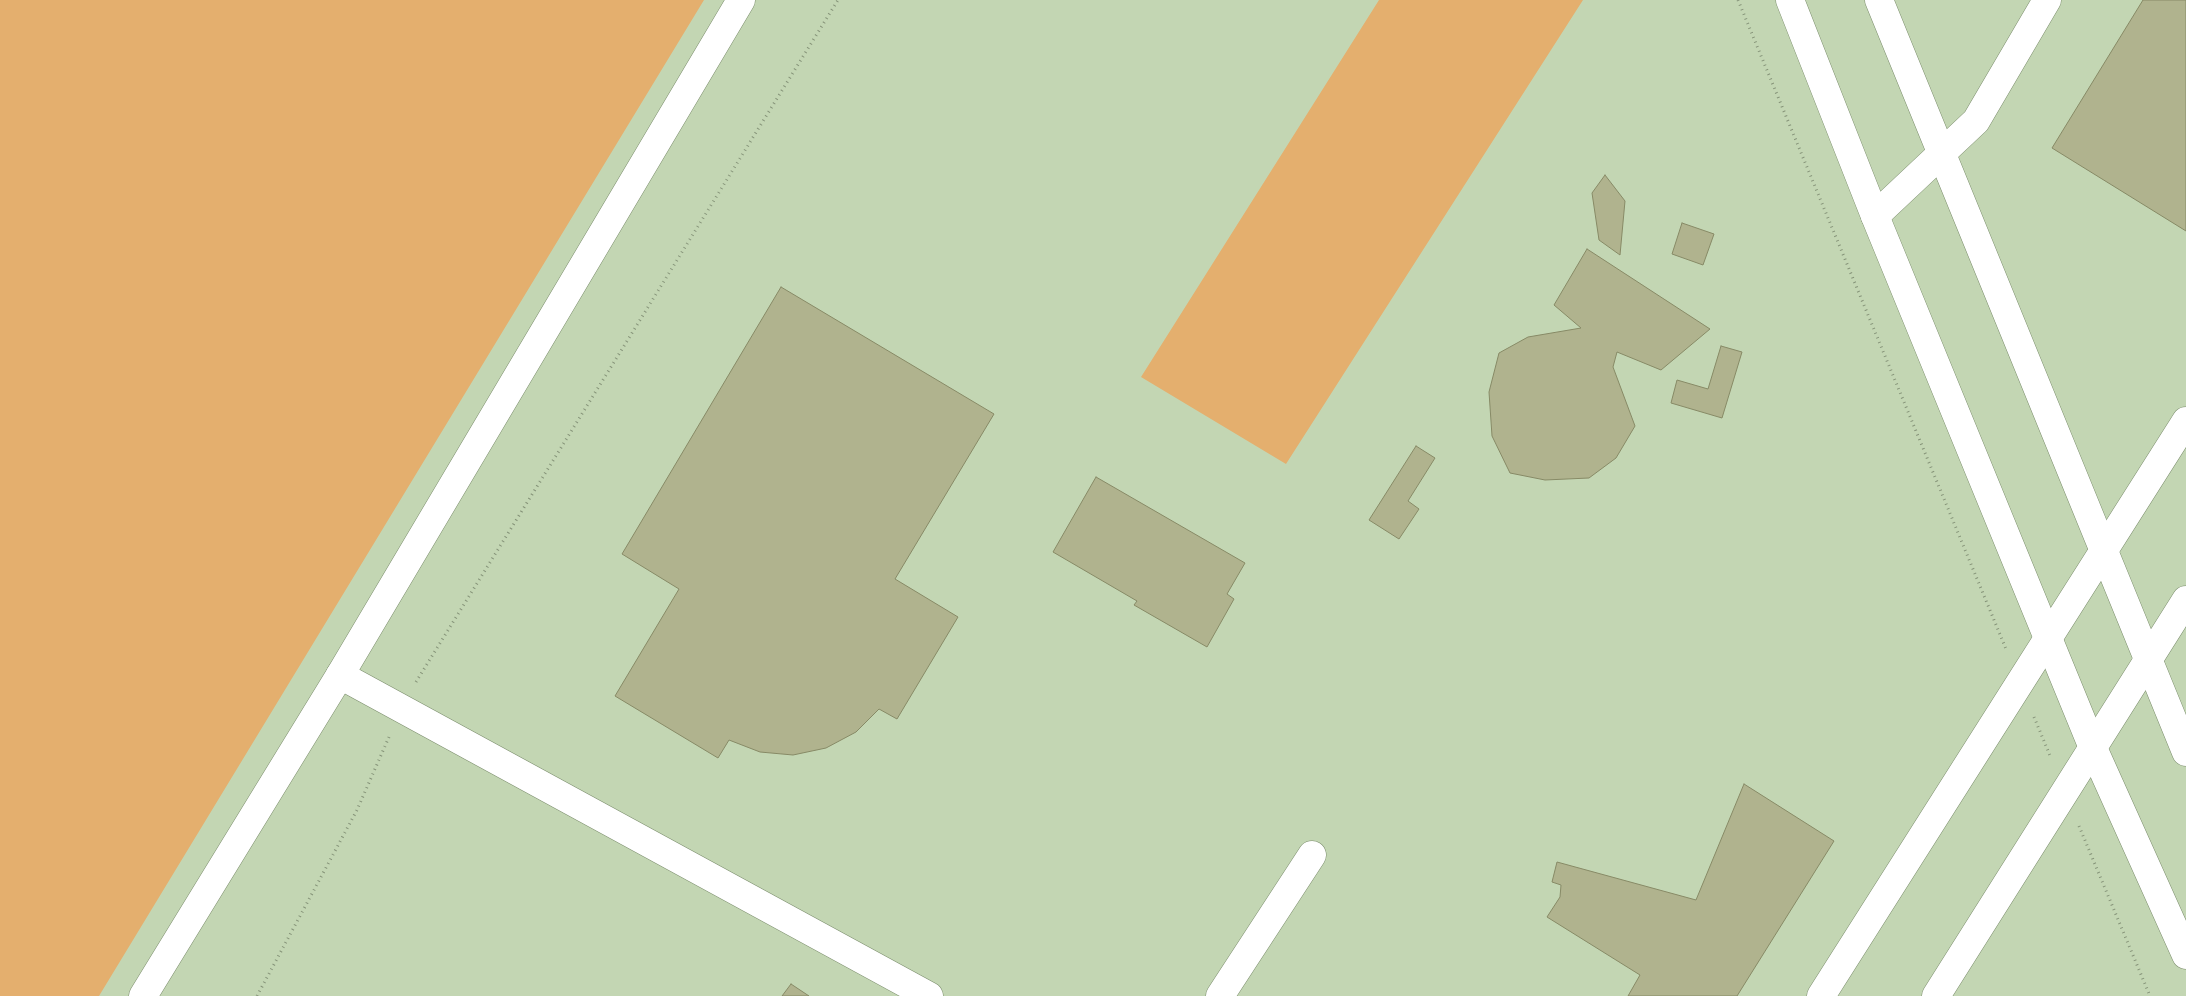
<!DOCTYPE html>
<style>
body{margin:0}
canvas{display:block;background:#c3d6b3}
</style>
<canvas width="2186" height="996"></canvas>
<script>
const ctx = document.querySelector('canvas').getContext('2d');
ctx.lineJoin = 'round';
function fillPath(path, color) { ctx.fillStyle = color; ctx.fill(path, 'evenodd'); }
const toPath = rows => new Path2D(rows.map(r => 'M' + r).join(''));
function strokePath(path, color, width, dash) { ctx.strokeStyle = color; ctx.lineWidth = width; ctx.lineCap = dash ? 'butt' : 'round'; ctx.setLineDash(dash || []); ctx.stroke(path); }
const green = toPath([
 [0,0,704,0,99,996,0,996],
 [1379,0,1583,0,1286,464,1141,377]
]);
const building = toPath([
 [2143,0,2186,0,2186,231,2052,148,2143,0],
 [1605,175,1625,201,1620,255,1599,240,1592,193,1605,175],
 [1682,223,1714,234,1703,265,1672,254,1682,223],
 [1587,249,1710,329,1661,370,1617,352,1613,367,1635,426,1616,458,1589,478,1545,480,1510,473,1492,436,1489,392,1499,353,1528,337,1581,328,1554,305,1587,249],
 [781,287,994,414,895,579,958,617,897,719,879,709,856,732,826,748,793,755,760,752,729,740,718,758,615,696,679,589,622,554,781,287],
 [1721,346,1742,352,1722,418,1671,403,1677,380,1708,389,1721,346],
 [1416,446,1435,458,1408,501,1419,509,1399,539,1369,520,1416,446],
 [1096,477,1245,563,1227,594,1234,599,1207,647,1134,605,1137,601,1053,552,1096,477],
 [1744,784,1834,841,1737,996,1628,996,1640,975,1547,917,1560,897,1561,885,1552,882,1557,862,1696,900,1744,784],
 [791,984,809,996,782,996,791,984]
]);
const path = toPath([
 [1738,0,2006,649],
 [416,682,838,0],
 [2034,717,2051,758],
 [2079,826,2150,996],
 [257,996,357,810,389,737]
]);
const minor = toPath([
 [1875,216,1976,121,2047,0],
 [340,675,929,996],
 [1220,996,1312,855],
 [1821,996,2186,421],
 [1936,996,2186,600]
]);
const major = toPath([
 [1790,0,1875,216,2093,748,2186,955],
 [1879,0,2186,752],
 [143,996,340,675,741,0]
]);
fillPath(green, '#e4af6e');
fillPath(building, '#b0b38e');
strokePath(building, '#878a66', 1);
strokePath(minor, '#7b8d6c', 29);
strokePath(major, '#7b8d6c', 29);
strokePath(path, '#869479', 3, [1, 4]);
strokePath(minor, '#fff', 28);
strokePath(major, '#fff', 28);
</script>
